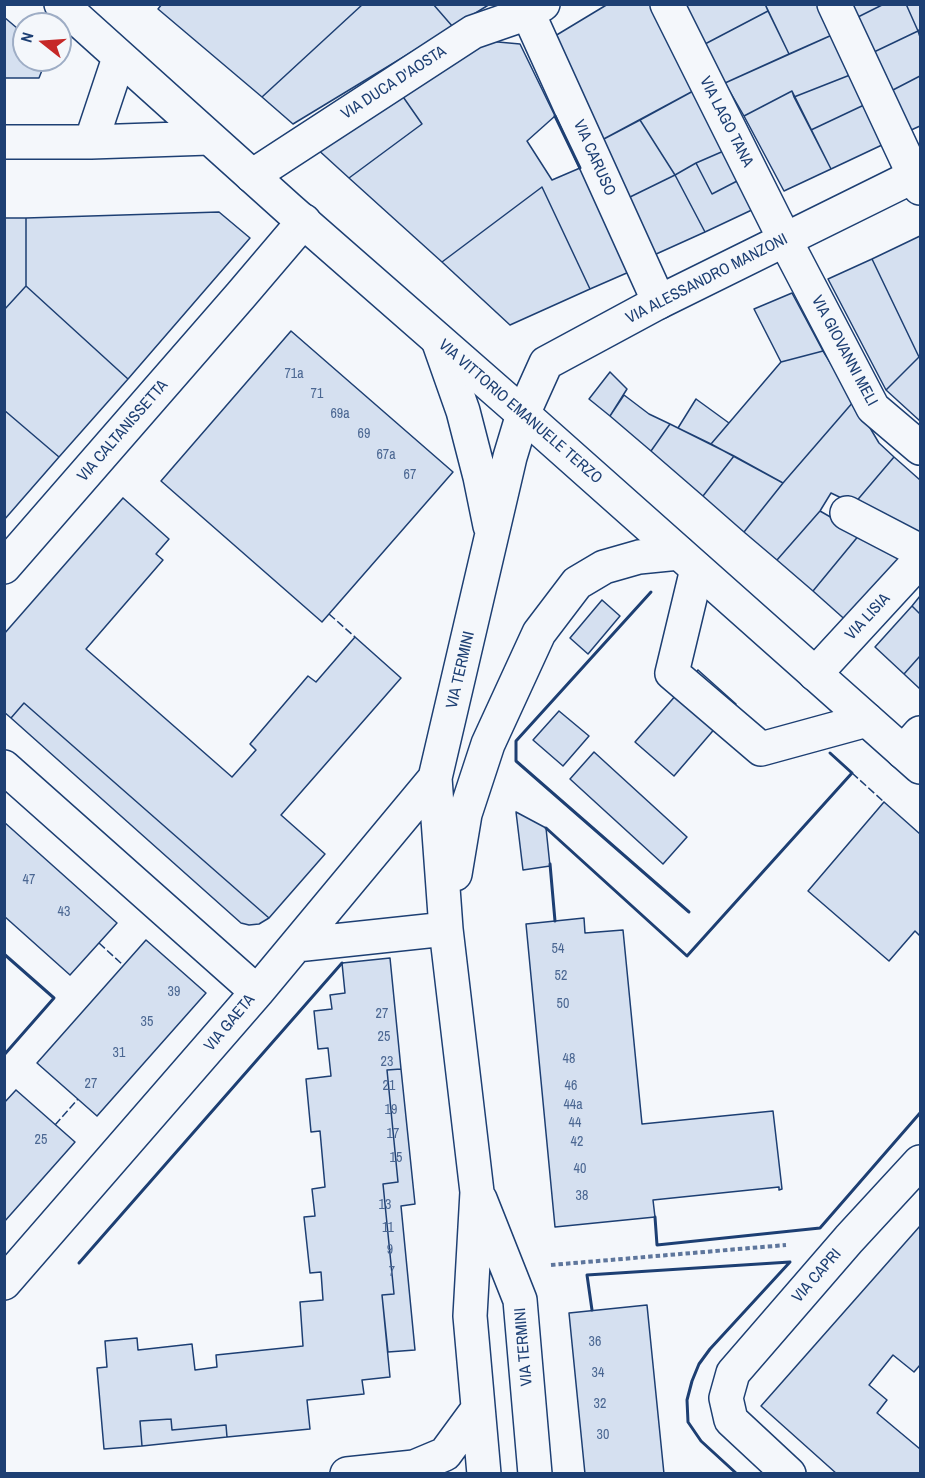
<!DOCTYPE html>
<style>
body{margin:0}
#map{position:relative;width:925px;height:1478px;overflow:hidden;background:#f4f7fb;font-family:"Archivo Narrow",sans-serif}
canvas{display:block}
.frame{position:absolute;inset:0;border:6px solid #1d3f73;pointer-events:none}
.north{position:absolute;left:12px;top:12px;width:60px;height:60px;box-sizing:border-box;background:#f4f7fb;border:2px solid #9eadc5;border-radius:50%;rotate:287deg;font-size:16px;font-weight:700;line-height:24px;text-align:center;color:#1d3f73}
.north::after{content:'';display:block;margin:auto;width:21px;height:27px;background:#c62828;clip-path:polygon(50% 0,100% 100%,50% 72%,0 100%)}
</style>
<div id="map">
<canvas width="925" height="1478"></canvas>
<div class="frame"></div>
<div class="north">N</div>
</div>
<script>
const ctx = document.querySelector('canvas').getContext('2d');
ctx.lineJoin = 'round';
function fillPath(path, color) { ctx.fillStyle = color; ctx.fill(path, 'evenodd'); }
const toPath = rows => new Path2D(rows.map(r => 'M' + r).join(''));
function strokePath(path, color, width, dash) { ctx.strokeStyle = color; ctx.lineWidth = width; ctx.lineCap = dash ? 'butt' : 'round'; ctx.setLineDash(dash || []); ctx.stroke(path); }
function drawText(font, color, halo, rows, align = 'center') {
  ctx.font = font + ' "Archivo Narrow",sans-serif'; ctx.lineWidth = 4.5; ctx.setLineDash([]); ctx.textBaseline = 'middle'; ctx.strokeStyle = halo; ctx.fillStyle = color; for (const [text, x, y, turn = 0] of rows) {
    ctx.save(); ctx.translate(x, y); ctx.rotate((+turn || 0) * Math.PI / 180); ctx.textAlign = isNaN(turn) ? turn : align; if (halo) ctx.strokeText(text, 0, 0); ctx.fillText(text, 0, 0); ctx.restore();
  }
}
const building = toPath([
 [162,4,363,4,262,97,158,9,162,4],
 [363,4,433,4,453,27,293,124,262,97,363,4],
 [433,4,490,4,453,27,433,4],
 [608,4,651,4,695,90,600,141,550,39,608,4],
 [684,4,765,4,768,11,705,44,684,4],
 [765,4,817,4,832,35,789,54,765,4],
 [852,4,884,4,858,17,852,4],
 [884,4,906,4,918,31,874,52,858,17,884,4],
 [906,4,920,4,920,29,918,31,906,4],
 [768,11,789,54,725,83,705,44,768,11],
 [4,17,24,34,24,60,46,60,39,78,4,78,4,17],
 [918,31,920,37,920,76,891,91,874,52,918,31],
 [832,35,850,75,794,97,792,91,744,116,725,83,832,35],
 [476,40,520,44,555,116,527,141,552,180,580,168,629,272,590,289,542,187,442,262,349,178,422,124,399,91,476,40],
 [850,75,864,105,811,130,794,97,850,75],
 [920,76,920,126,909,131,891,91,920,76],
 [695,90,726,150,696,163,675,175,640,120,695,90],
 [399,91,422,124,349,178,315,147,399,91],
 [792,91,831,169,784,191,744,116,792,91],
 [864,105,882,145,831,169,811,130,864,105],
 [640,120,675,175,628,198,600,141,640,120],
 [726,150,741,179,712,194,696,163,726,150],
 [696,163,712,194,741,179,756,208,705,232,675,175,696,163],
 [675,175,705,232,654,255,628,198,675,175],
 [542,187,590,289,510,325,442,262,542,187],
 [219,212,250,238,128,379,26,286,26,218,219,212],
 [4,218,26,218,26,286,4,310,4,218],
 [920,236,920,356,919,357,872,259,920,236],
 [872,259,919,357,886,390,828,279,872,259],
 [26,286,128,379,59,457,4,410,4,310,26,286],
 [792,293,823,351,781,362,754,309,792,293],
 [291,331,453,472,322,622,161,481,291,331],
 [823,351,854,401,783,483,711,444,781,362,823,351],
 [920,356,920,421,886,390,920,356],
 [610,372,627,389,610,416,589,399,610,372],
 [624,395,649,414,670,424,651,451,610,416,624,395],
 [696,399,729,423,711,444,678,428,696,399],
 [854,401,879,443,894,457,854,504,831,493,820,511,777,560,744,532,783,483,854,401],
 [4,410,59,457,4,520,4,410],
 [670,424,734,456,703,496,651,451,670,424],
 [734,456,783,483,744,532,703,496,734,456],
 [894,457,920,480,920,535,854,504,894,457],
 [123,498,169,539,156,554,163,560,86,649,232,777,256,750,250,744,308,676,316,682,355,637,401,678,281,815,325,854,269,918,24,703,11,718,4,712,4,634,123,498],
 [820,511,860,534,813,591,777,560,820,511],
 [860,534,902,556,850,624,813,591,860,534],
 [920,596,920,614,912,606,920,596],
 [602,600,620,616,588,654,570,638,602,600],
 [912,606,920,614,920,656,904,674,875,647,912,606],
 [920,656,920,689,904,674,920,656],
 [698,670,736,704,674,776,635,742,698,670],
 [24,703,269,918,259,924,249,925,241,923,11,718,24,703],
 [559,711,589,736,563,766,533,740,559,711],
 [594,752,687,837,663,864,570,779,594,752],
 [884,802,920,834,920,936,915,931,889,961,808,891,884,802],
 [516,812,546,828,550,866,523,870,516,812],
 [4,822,117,923,70,975,4,916,4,822],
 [584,918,585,933,623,930,642,1124,773,1111,782,1189,779,1190,779,1187,653,1200,655,1217,555,1227,526,924,584,918],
 [146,940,206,993,97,1116,37,1063,146,940],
 [390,958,401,1069,387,1070,398,1182,383,1184,394,1294,382,1295,390,1377,362,1380,364,1394,307,1400,310,1429,227,1437,226,1425,172,1430,171,1419,140,1421,142,1446,104,1449,97,1368,107,1367,105,1341,137,1338,138,1350,192,1344,195,1370,217,1367,216,1355,303,1346,300,1302,323,1300,321,1272,310,1273,304,1217,315,1216,312,1189,325,1187,320,1131,311,1132,306,1079,331,1076,328,1048,318,1049,314,1011,332,1009,330,995,345,993,342,963,390,958],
 [401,1069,415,1204,401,1206,415,1350,388,1352,382,1295,394,1294,383,1184,398,1182,387,1070,401,1069],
 [16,1090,75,1142,4,1222,4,1103,16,1090],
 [920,1226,920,1365,914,1372,893,1355,869,1385,887,1400,877,1413,920,1449,920,1474,837,1474,761,1406,920,1226],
 [647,1305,664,1474,585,1474,569,1313,647,1305],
 [171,1419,172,1430,226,1425,227,1437,142,1446,140,1421,171,1419]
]);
const path = toPath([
 [551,1265,786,1245]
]);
const minor = toPath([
 [667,4,785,240,873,408,920,448],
 [834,4,920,188],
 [528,13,659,302],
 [252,176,473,32,528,13,543,4],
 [438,340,463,411,480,477,490,526],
 [847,513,920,551],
 [4,567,241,295,304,221],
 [697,569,672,673,761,749,867,720],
 [815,674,920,560],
 [903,752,920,733],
 [4,767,257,992,4,1283],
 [455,874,465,814,488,744,539,633,577,583,604,567,639,557,679,553],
 [296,945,446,929],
 [257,992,435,778],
 [480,1199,520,1300,535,1474],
 [347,1474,414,1467,445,1454,478,1409],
 [484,1474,470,1316,477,1192,446,929,435,778,510,457,523,414],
 [789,1474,731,1420,726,1398,733,1373,849,1239,920,1162]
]);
const major = toPath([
 [61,4,290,210,523,414,920,767],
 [4,142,91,142,209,138],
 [91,142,119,58],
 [523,414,546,363,659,302,920,173]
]);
const fence = toPath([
 [329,614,355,637],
 [852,773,884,802],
 [99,943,123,965],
 [55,1125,78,1099]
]);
const wall = toPath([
 [555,116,580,168],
 [651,592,516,741,516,761,689,912],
 [546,828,687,956,852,773,830,753],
 [550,864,555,921],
 [4,954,54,998,4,1055],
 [655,1217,657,1245,820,1228,920,1113],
 [79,1263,342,963],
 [592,1310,587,1275,790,1262,710,1349,699,1364,692,1381,687,1400,688,1422,701,1441,737,1474]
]);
const numberNames = [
 ["71a",294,374],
 ["71",317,394],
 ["69a",340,414],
 ["69",364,434],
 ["67a",386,455],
 ["67",410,475],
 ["47",29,880],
 ["43",64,912],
 ["54",558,949],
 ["52",561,976],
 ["39",174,992],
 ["50",563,1004],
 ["27",382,1014],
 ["35",147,1022],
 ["25",384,1037],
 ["31",119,1053],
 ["48",569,1059],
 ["23",387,1062],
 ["27",91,1084],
 ["21",389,1086],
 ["46",571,1086],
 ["44a",573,1105],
 ["19",391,1110],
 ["44",575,1123],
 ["17",393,1134],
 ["25",41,1140],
 ["42",577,1142],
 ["15",396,1158],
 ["40",580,1169],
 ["38",582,1196],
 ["13",385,1205],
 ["11",388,1228],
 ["9",390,1250],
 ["7",392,1272],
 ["36",595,1342],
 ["34",598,1373],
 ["32",600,1404],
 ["30",603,1435]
];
const streetNames = [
 ["VIA DUCA D'AOSTA",394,83,-33],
 ["VIA LAGO TANA",726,122,63],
 ["VIA CARUSO",594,158,66],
 ["VIA ALESSANDRO MANZONI",707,279,-27],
 ["VIA GIOVANNI MELI",844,351,62],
 ["VIA VITTORIO EMANUELE TERZO",520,412,41],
 ["VIA CALTANISSETTA",123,431,-49],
 ["VIA LISIA",868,617,-47],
 ["VIA TERMINI",461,670,-77],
 ["VIA GAETA",230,1023,-50],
 ["VIA CAPRI",817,1276,-49],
 ["VIA TERMINI",524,1347,-95]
];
fillPath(building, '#d5e0f0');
strokePath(building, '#1d3f73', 1.5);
strokePath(minor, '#1d3f73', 36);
strokePath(major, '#1d3f73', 36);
strokePath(path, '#5e769c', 4, [4.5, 3]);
strokePath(minor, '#f4f7fb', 33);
strokePath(major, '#f4f7fb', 33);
strokePath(fence, '#1d3f73', 1.5, [8, 3]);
strokePath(wall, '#1d3f73', 3);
drawText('14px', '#4b6792', null, numberNames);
drawText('16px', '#1d3f73', '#f4f7fb', streetNames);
</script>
